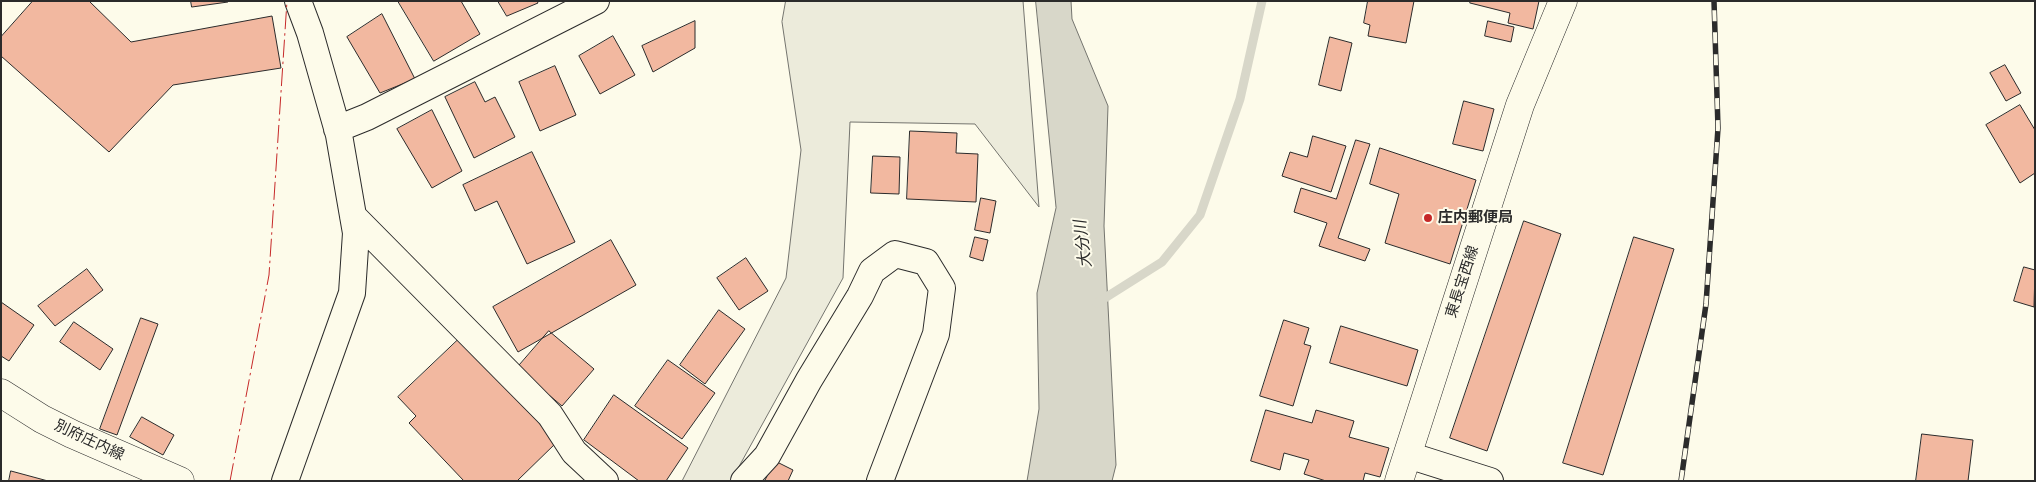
<!DOCTYPE html>
<meta charset="utf-8">
<style>
body{margin:0}
#map{position:relative;width:2036px;height:482px;overflow:hidden;background:#fdfbea;font-family:"Sofia Sans Condensed",sans-serif}
canvas{display:block}
.frame{position:absolute;inset:0;border:2px solid #2b2b2b;pointer-events:none}
</style>
<div id="map">
<canvas width="2036" height="482"></canvas>
<div class="frame"></div>
</div>
<script>
const g = document.querySelector('canvas').getContext('2d');
g.lineJoin = 'round';
function fill(path, color) { g.fillStyle = color; g.fill(path, 'evenodd'); }
function trace(path, color, width, dash) { g.strokeStyle = color; g.lineWidth = width; g.lineCap = dash ? 'butt' : 'round'; g.setLineDash(dash || []); g.stroke(path); }
function write(font, color, halo, rows, align = 'center') {
  g.font = font + ' "Sofia Sans Condensed","Noto Sans JP",sans-serif'; g.lineWidth = 4; g.setLineDash([]); g.textBaseline = 'middle'; g.strokeStyle = halo; g.fillStyle = color; for (const [text, x, y, turn = 0] of rows) {
    g.save(); g.translate(x, y); g.rotate((+turn || 0) * Math.PI / 180); g.textAlign = isNaN(turn) ? turn : align; if (halo) g.strokeText(text, 0, 0); g.fillText(text, 0, 0); g.restore();
  }
}
const green = new Path2D(`
 M 786,1 L 1023,1 L 1039,207 L 975,124 L 850,122 L 843,278 L 731,481 L 682,481 L 786,278 L 801,150 L 782,22 Z`);
fill(green, '#ecebdb');
trace(green, '#74746e', 1);
const water = new Path2D(`
 M 1036,1 L 1071,1 L 1072,19 L 1108,106 L 1104,226 L 1116,465 L 1112,481 L 1027,481 L 1039,409 L 1037,293 L 1056,208 Z`);
fill(water, '#d8d7c9');
trace(water, '#74746e', 1);
trace(new Path2D(`
 M 1097,303 L 1162,262 L 1200,215 L 1240,99 L 1262,1`), '#d8d7c9', 9);
const building = new Path2D(`
 M 33,1 L 89,1 L 131,42 L 272,16 L 281,68 L 173,85 L 109,152 L 1,56 L 1,37 Z
 M 191,1 L 228,1 L 228,2 L 192,7 Z
 M 398,1 L 461,1 L 480,34 L 434,61 Z
 M 498,1 L 537,1 L 538,3 L 507,16 Z
 M 1368,1 L 1414,1 L 1406,43 L 1368,36 L 1370,25 L 1364,23 Z
 M 1471,1 L 1539,1 L 1533,29 L 1508,23 L 1510,13 L 1470,3 Z
 M 382,14 L 415,79 L 380,93 L 347,37 Z
 M 695,21 L 695,48 L 653,72 L 642,46 Z
 M 1488,21 L 1514,27 L 1511,42 L 1485,36 Z
 M 613,36 L 635,75 L 600,94 L 579,56 Z
 M 1330,37 L 1352,43 L 1341,91 L 1319,85 Z
 M 2005,65 L 2021,93 L 2006,101 L 1990,73 Z
 M 555,66 L 576,115 L 540,131 L 519,82 Z
 M 475,82 L 485,102 L 495,97 L 515,137 L 474,158 L 445,97 Z
 M 1464,101 L 1494,109 L 1483,151 L 1453,144 Z
 M 2020,105 L 2035,130 L 2035,173 L 2020,183 L 1986,125 Z
 M 432,110 L 462,171 L 432,188 L 397,129 Z
 M 910,131 L 957,133 L 956,153 L 978,154 L 976,202 L 907,199 Z
 M 1313,136 L 1346,146 L 1331,192 L 1282,176 L 1290,152 L 1307,157 Z
 M 1356,140 L 1370,144 L 1338,238 L 1370,249 L 1365,261 L 1319,246 L 1327,223 L 1294,212 L 1301,188 L 1336,199 Z
 M 1380,148 L 1476,180 L 1450,264 L 1385,243 L 1399,194 L 1370,184 Z
 M 532,152 L 575,242 L 527,264 L 497,201 L 475,211 L 463,185 Z
 M 873,156 L 900,157 L 899,194 L 871,193 Z
 M 981,198 L 996,201 L 990,233 L 975,230 Z
 M 1524,221 L 1561,234 L 1487,451 L 1450,438 Z
 M 975,237 L 988,240 L 983,261 L 970,257 Z
 M 1634,237 L 1674,249 L 1603,475 L 1563,463 Z
 M 611,240 L 636,285 L 518,352 L 493,307 Z
 M 746,258 L 768,291 L 739,310 L 717,278 Z
 M 2024,267 L 2035,270 L 2034,307 L 2014,301 Z
 M 87,269 L 103,290 L 55,326 L 38,306 Z
 M 1,302 L 34,325 L 9,361 L 1,356 Z
 M 719,310 L 745,329 L 705,384 L 680,365 Z
 M 141,318 L 158,324 L 117,435 L 100,429 Z
 M 1284,320 L 1309,328 L 1304,344 L 1311,346 L 1293,406 L 1260,396 Z
 M 74,322 L 113,349 L 100,370 L 60,342 Z
 M 1341,326 L 1418,350 L 1407,386 L 1330,363 Z
 M 549,331 L 594,369 L 562,406 L 517,368 Z
 M 459,339 L 557,442 L 517,481 L 464,481 L 409,423 L 416,416 L 398,397 Z
 M 668,360 L 715,393 L 682,439 L 635,406 Z
 M 614,395 L 688,448 L 666,481 L 639,481 L 584,440 Z
 M 1266,410 L 1312,423 L 1316,410 L 1354,421 L 1349,437 L 1389,448 L 1380,477 L 1365,473 L 1363,481 L 1326,481 L 1304,474 L 1309,460 L 1284,453 L 1280,470 L 1251,461 Z
 M 142,417 L 174,435 L 163,455 L 130,437 Z
 M 1922,434 L 1973,440 L 1968,481 L 1916,481 Z
 M 775,461 L 793,470 L 788,481 L 765,481 Z
 M 11,471 L 48,481 L 9,481 Z`);
fill(building, '#f2b8a0');
trace(building, '#2b2b2b', 1);
const minor = new Path2D(`
 M 337,129 L 367,117 L 596,1
 M 353,216 L 550,415 L 574,452 L 605,481
 M 1408,455 L 1490,481
 M 285,481 L 352,293 L 356,233 L 339,135 L 310,33 L 298,1
 M 744,481 L 767,456 L 809,380 L 860,296 L 872,271 L 895,254 L 926,262 L 942,288 L 936,334 L 880,481`);
const secondary = new Path2D(`
 M 1399,481 L 1520,105 L 1563,1`);
const primary = new Path2D(`
 M 1,393 L 42,419 L 72,434 L 180,481`);
trace(minor, '#2b2b2b', 28);
trace(secondary, '#2b2b2b', 29);
trace(primary, '#2b2b2b', 29);
trace(minor, '#fdfbea', 26);
trace(secondary, '#fdfbea', 28);
trace(primary, '#fdfbea', 28);
const rail = new Path2D(`
 M 1681,481 L 1706,304 L 1718,128 L 1714,1`);
trace(rail, '#2b2b2b', 5.5);
trace(rail, '#fdfbea', 4, [11]);
trace(new Path2D(`
 M 230,481 L 269,275 L 287,1`), '#c62828', 1, [18, 4, 2.5, 4]);
for (const [x, y, r, color] of [
 [1428,218,5,"#c62828"]
]) { const dot = new Path2D(); dot.arc(x, y, r, 0, 2 * Math.PI); g.fillStyle = color; g.fill(dot); trace(dot, '#fdfbea', 2); }
write('bold 15px', '#2b2b2b', '#fdfbea', [
 ["庄内郵便局",1438,218]
], 'left');
write('15px', '#2b2b2b', '#fdfbea', [
 ["東長宝西線",1463,282,-72],
 ["別府庄内線",89,441,25]
]);
write('italic 16px', '#2b2b2b', '#fdfbea', [
 ["大分川",1084,244,-97]
]);
</script>
